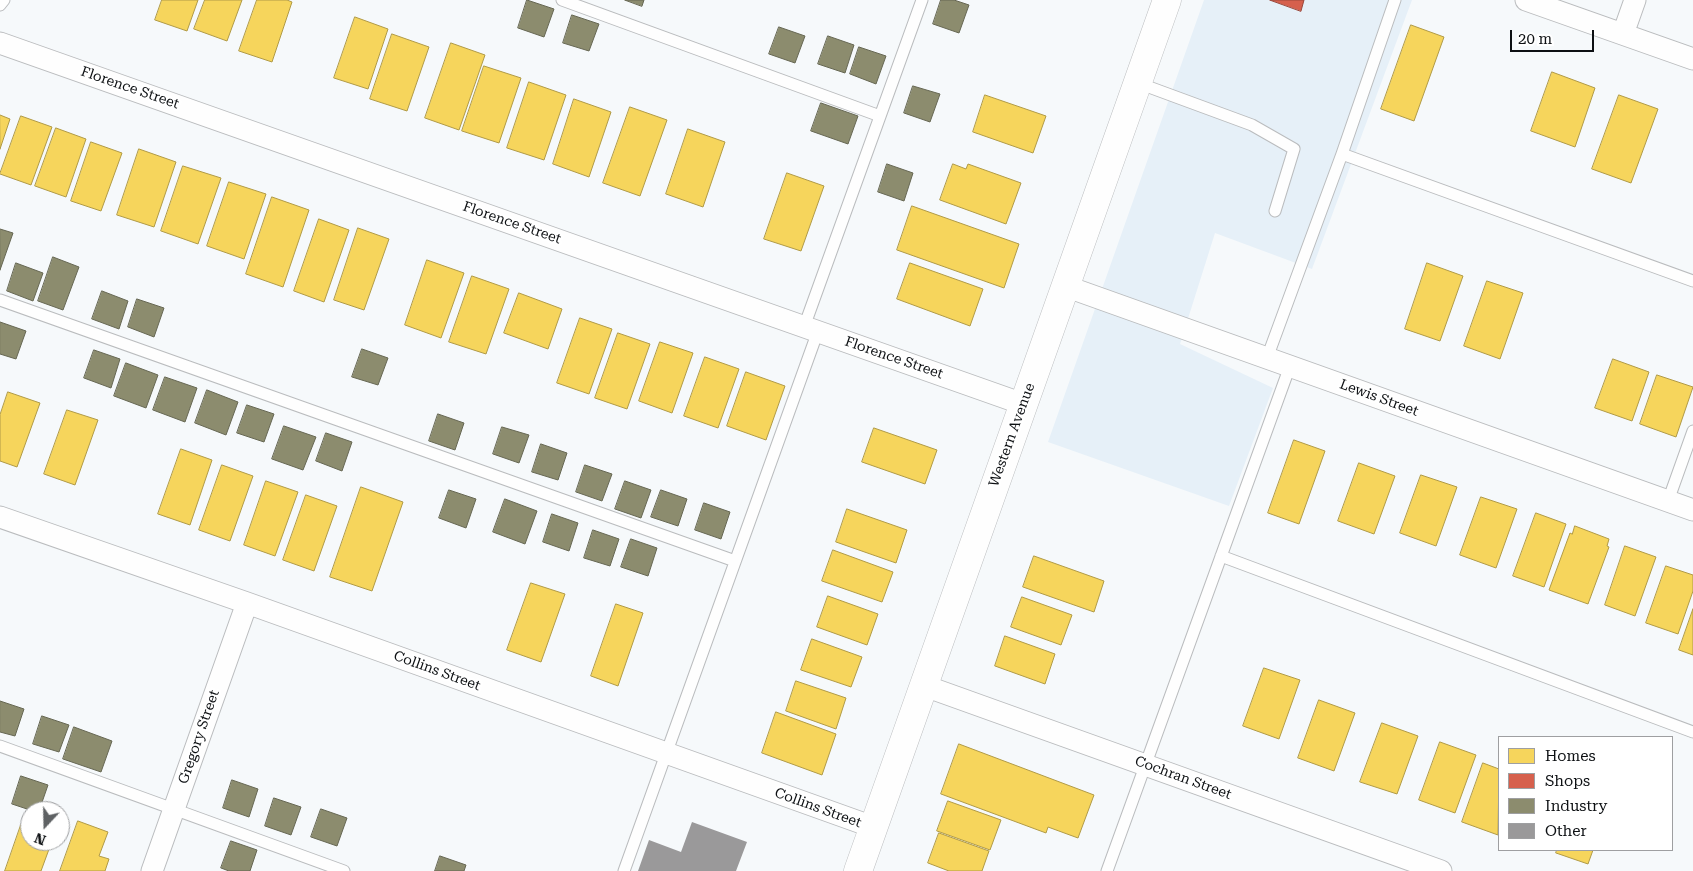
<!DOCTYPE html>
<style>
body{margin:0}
#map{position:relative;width:1693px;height:871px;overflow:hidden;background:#f6f9fb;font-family:"Roboto Serif",serif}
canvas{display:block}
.legend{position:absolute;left:1498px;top:736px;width:175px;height:115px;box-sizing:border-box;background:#fff;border:1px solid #9e9fa1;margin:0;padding:6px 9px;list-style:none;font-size:15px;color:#0d1013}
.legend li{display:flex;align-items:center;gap:10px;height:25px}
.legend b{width:25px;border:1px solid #9e9fa1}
.north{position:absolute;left:20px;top:801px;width:50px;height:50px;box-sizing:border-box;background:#fff;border:1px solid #9e9fa1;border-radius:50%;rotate:201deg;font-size:14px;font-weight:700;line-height:20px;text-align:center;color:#0d1013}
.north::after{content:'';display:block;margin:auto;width:18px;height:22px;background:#5f6264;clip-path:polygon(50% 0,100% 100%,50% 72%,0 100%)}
.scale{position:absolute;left:1510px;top:30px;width:84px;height:22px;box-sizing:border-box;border:2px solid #0d1013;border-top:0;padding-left:6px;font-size:15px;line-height:18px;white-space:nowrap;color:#0d1013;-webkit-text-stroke:4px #fff;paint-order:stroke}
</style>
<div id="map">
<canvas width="1693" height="871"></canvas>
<ul class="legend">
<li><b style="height:14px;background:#f6d55c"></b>Homes</li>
<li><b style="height:14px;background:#d6604d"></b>Shops</li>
<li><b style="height:14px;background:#8c8c6e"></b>Industry</li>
<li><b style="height:14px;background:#9a999a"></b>Other</li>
</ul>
<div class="north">N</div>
<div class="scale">20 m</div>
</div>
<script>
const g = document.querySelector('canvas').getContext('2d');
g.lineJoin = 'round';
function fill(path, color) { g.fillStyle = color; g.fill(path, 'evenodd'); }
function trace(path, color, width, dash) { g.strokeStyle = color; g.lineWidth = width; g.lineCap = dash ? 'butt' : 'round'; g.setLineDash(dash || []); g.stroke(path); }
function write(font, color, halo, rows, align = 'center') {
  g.font = font + ' "Roboto Serif",serif'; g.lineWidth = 5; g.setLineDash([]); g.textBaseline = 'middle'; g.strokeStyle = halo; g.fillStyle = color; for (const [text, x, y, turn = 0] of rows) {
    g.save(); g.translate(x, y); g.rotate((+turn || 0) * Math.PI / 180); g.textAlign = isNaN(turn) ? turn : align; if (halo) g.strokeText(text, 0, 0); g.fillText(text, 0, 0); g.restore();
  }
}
fill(new Path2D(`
 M 1204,0 L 1412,0 L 1312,269 L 1215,233 L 1180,344 L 1273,388 L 1229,506 L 1048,442 Z`), '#e6f0f8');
const homes = new Path2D(`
 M 162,0 L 198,0 L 187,31 L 155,20 Z
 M 205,0 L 242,0 L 227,41 L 194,29 Z
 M 257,0 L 287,0 L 292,2 L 272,62 L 239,51 Z
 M 355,17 L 388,29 L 368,89 L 334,78 Z
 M 1411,25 L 1444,37 L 1414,121 L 1381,109 Z
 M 392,34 L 429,47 L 407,111 L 370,99 Z
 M 451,43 L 485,55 L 459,130 L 425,118 Z
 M 484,66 L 521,78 L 499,143 L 462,131 Z
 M 1552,72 L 1595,88 L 1575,147 L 1531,131 Z
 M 529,82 L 566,95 L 544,160 L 507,148 Z
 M 985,95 L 1046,116 L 1033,153 L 973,132 Z
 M 1619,95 L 1658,109 L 1631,183 L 1592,169 Z
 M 574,99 L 611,112 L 589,177 L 553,164 Z
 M 630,107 L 667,120 L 640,196 L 603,183 Z
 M 0,115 L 10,119 L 0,149 Z
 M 21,116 L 52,127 L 31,185 L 0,174 Z
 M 56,128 L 86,139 L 66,197 L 35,186 Z
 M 688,129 L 725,142 L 703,207 L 666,194 Z
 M 91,142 L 122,153 L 101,211 L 71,201 Z
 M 139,149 L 176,162 L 154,227 L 117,215 Z
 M 953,164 L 966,169 L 968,164 L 1021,183 L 1006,224 L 940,200 Z
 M 183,166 L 221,178 L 198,244 L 161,231 Z
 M 787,173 L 824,186 L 801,251 L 764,239 Z
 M 229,182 L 266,194 L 244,259 L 207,246 Z
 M 272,197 L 309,210 L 283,287 L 246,274 Z
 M 912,206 L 1019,244 L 1004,288 L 897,250 Z
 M 319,219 L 349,230 L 324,302 L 294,291 Z
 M 358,228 L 389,239 L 364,310 L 334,300 Z
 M 427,260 L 464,273 L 441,338 L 405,325 Z
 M 910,263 L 983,289 L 970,326 L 897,299 Z
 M 1427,263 L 1463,276 L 1440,341 L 1405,329 Z
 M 472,276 L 509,289 L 486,354 L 449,342 Z
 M 1487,281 L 1523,293 L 1500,359 L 1464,346 Z
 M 519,293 L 562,309 L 548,349 L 504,333 Z
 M 580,318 L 612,329 L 589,394 L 557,383 Z
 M 618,333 L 650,344 L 627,409 L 595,398 Z
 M 660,342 L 693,353 L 672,413 L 639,401 Z
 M 705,357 L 739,369 L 718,428 L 684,416 Z
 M 1613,359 L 1649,372 L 1632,421 L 1595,408 Z
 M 746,372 L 785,386 L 766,440 L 727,426 Z
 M 1657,375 L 1693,387 L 1676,437 L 1640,424 Z
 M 8,392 L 40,403 L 17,467 L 0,461 L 0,415 Z
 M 67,410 L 98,420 L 75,485 L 44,474 Z
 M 874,428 L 937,450 L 925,484 L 862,462 Z
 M 1294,440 L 1325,451 L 1299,524 L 1268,513 Z
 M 181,449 L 212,460 L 190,525 L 158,514 Z
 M 1359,463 L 1395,476 L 1374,534 L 1338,521 Z
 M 222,465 L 253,476 L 230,541 L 199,530 Z
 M 1421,475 L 1457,487 L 1436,546 L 1400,533 Z
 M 266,481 L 298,492 L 275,556 L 244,545 Z
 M 361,487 L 403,502 L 372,591 L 330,577 Z
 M 306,495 L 337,506 L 314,571 L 283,560 Z
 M 1481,497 L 1517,509 L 1496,568 L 1460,555 Z
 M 847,509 L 907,530 L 896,563 L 836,542 Z
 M 1536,513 L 1566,524 L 1544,587 L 1513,576 Z
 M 1575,526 L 1609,539 L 1607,546 L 1609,547 L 1588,604 L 1549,590 L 1570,533 L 1572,534 Z
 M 1625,546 L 1656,557 L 1635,616 L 1605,605 Z
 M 833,550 L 893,572 L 882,602 L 822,581 Z
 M 1034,556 L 1104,581 L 1094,612 L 1023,587 Z
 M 1666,566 L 1693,575 L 1693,591 L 1678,634 L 1646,623 Z
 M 531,583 L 565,594 L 541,662 L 507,650 Z
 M 828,596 L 878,614 L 867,645 L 817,627 Z
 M 1022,597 L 1072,615 L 1061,645 L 1011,627 Z
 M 616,604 L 643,613 L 618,686 L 591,676 Z
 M 1693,609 L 1693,655 L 1679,650 Z
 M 1005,636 L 1055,654 L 1045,684 L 995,666 Z
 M 812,639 L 862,657 L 851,687 L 801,670 Z
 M 1264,668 L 1300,680 L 1279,739 L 1243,726 Z
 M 796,681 L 846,698 L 836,729 L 786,711 Z
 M 1319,700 L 1355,713 L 1334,771 L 1298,758 Z
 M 776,712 L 836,734 L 822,775 L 762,753 Z
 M 1382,723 L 1418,736 L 1397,794 L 1360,782 Z
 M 1440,742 L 1476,755 L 1455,813 L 1419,800 Z
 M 959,744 L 1094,795 L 1078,838 L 1048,827 L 1046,833 L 941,794 Z
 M 1483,763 L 1499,769 L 1498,835 L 1462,822 Z
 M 948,801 L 1001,820 L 990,850 L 937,831 Z
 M 78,821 L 108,832 L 99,856 L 109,859 L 105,871 L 60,871 Z
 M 21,825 L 30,828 L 30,841 L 52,841 L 41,871 L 5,871 Z
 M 939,833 L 989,851 L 982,871 L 949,871 L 928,863 Z
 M 1557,850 L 1593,850 L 1588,864 L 1556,853 Z`);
fill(homes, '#f6d55c');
trace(homes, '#b09a46', 1);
const shops = new Path2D(`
 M 1270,0 L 1304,0 L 1301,11 Z`);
fill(shops, '#d6604d');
trace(shops, '#9a483c', 1);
const industry = new Path2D(`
 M 527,0 L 554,9 L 544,37 L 518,28 Z
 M 625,0 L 644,0 L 642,6 Z
 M 941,0 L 954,0 L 969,5 L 959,33 L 933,24 Z
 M 572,15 L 599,24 L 589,51 L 563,43 Z
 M 779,27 L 805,36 L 795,63 L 769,54 Z
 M 828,36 L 854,45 L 845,73 L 818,64 Z
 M 859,47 L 886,56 L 876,84 L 850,74 Z
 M 913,86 L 940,94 L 930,122 L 904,113 Z
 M 821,103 L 858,116 L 848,144 L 811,131 Z
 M 887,164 L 913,173 L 904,201 L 878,192 Z
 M 0,229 L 13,233 L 0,270 Z
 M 53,257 L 79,267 L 63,310 L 38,301 Z
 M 16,263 L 43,273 L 33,301 L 7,291 Z
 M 102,291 L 128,301 L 119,329 L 92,319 Z
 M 137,299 L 164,308 L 154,337 L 128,327 Z
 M 0,322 L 26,331 L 16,359 L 0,354 Z
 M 362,349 L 388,358 L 378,385 L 352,377 Z
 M 94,350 L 120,359 L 111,388 L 84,378 Z
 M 126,363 L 158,375 L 146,408 L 114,396 Z
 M 165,377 L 197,388 L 185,422 L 153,410 Z
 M 207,390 L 238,402 L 226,435 L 195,423 Z
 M 247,405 L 274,414 L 264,442 L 237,433 Z
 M 438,414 L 464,423 L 455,450 L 429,441 Z
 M 284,426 L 316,437 L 303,470 L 272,459 Z
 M 502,427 L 529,435 L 519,463 L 493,454 Z
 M 326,433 L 352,442 L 342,471 L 316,461 Z
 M 541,444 L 567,453 L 558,480 L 532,472 Z
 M 585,465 L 612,474 L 602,501 L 576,492 Z
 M 625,481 L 651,490 L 641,518 L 615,509 Z
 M 449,490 L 476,499 L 466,528 L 439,518 Z
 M 661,490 L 687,499 L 678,526 L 651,517 Z
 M 505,499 L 537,511 L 525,544 L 493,532 Z
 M 704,503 L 730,512 L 721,539 L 695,530 Z
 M 552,514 L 578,523 L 569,551 L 543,542 Z
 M 593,530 L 619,539 L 610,566 L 584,558 Z
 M 631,539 L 657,548 L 648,576 L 621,567 Z
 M 0,701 L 24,709 L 15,736 L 0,732 Z
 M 42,716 L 69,725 L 59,752 L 33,744 Z
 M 74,727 L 112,741 L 101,772 L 63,759 Z
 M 21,776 L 48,785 L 39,811 L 33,811 L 12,804 Z
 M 232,780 L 258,789 L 249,817 L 223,808 Z
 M 274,798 L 301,807 L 291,835 L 265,826 Z
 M 321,809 L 347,818 L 337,846 L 311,837 Z
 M 231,841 L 257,850 L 250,871 L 229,871 L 221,868 Z
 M 440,856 L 466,865 L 464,871 L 435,871 Z`);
fill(industry, '#8c8c6e');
trace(industry, '#666753', 1);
fill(new Path2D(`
 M 692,822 L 747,842 L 736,871 L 638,871 L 649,840 L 681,852 Z`), '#9a999a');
const lane = new Path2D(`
 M 562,0 L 880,116
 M 0,5 L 4,0
 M 1138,83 L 1252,125 L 1294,149 L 1275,211
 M 1342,154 L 1693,281
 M 0,300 L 735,561
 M 804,327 L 922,0
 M 1267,358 L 1342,154 L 1395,0
 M 1668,501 L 1693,431
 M 1221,556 L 1693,732
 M 0,746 L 344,871
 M 624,871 L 818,331
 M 1107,871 L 1290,366`);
const street = new Path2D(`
 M 1526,0 L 1693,59
 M 1623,34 L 1635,0
 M 0,43 L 1023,404
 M 1065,286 L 1693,510
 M 0,517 L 247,603 L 873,827
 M 925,686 L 1441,871
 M 152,871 L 247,603`);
const secondary = new Path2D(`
 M 858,871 L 1167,0`);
trace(lane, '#babcbe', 13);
trace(street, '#babcbe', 23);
trace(secondary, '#babcbe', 29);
trace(lane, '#fefefe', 11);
trace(street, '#fefefe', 21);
trace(secondary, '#fefefe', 28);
write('14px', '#0d1013', '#fff', [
 ["Florence Street",130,88,19],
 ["Florence Street",512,223,19],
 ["Florence Street",894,358,19],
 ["Lewis Street",1379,398,20],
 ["Western Avenue",1012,435,-70],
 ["Collins Street",437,671,20],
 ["Gregory Street",199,737,-71],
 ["Cochran Street",1183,778,20],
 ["Collins Street",818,808,20]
]);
</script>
